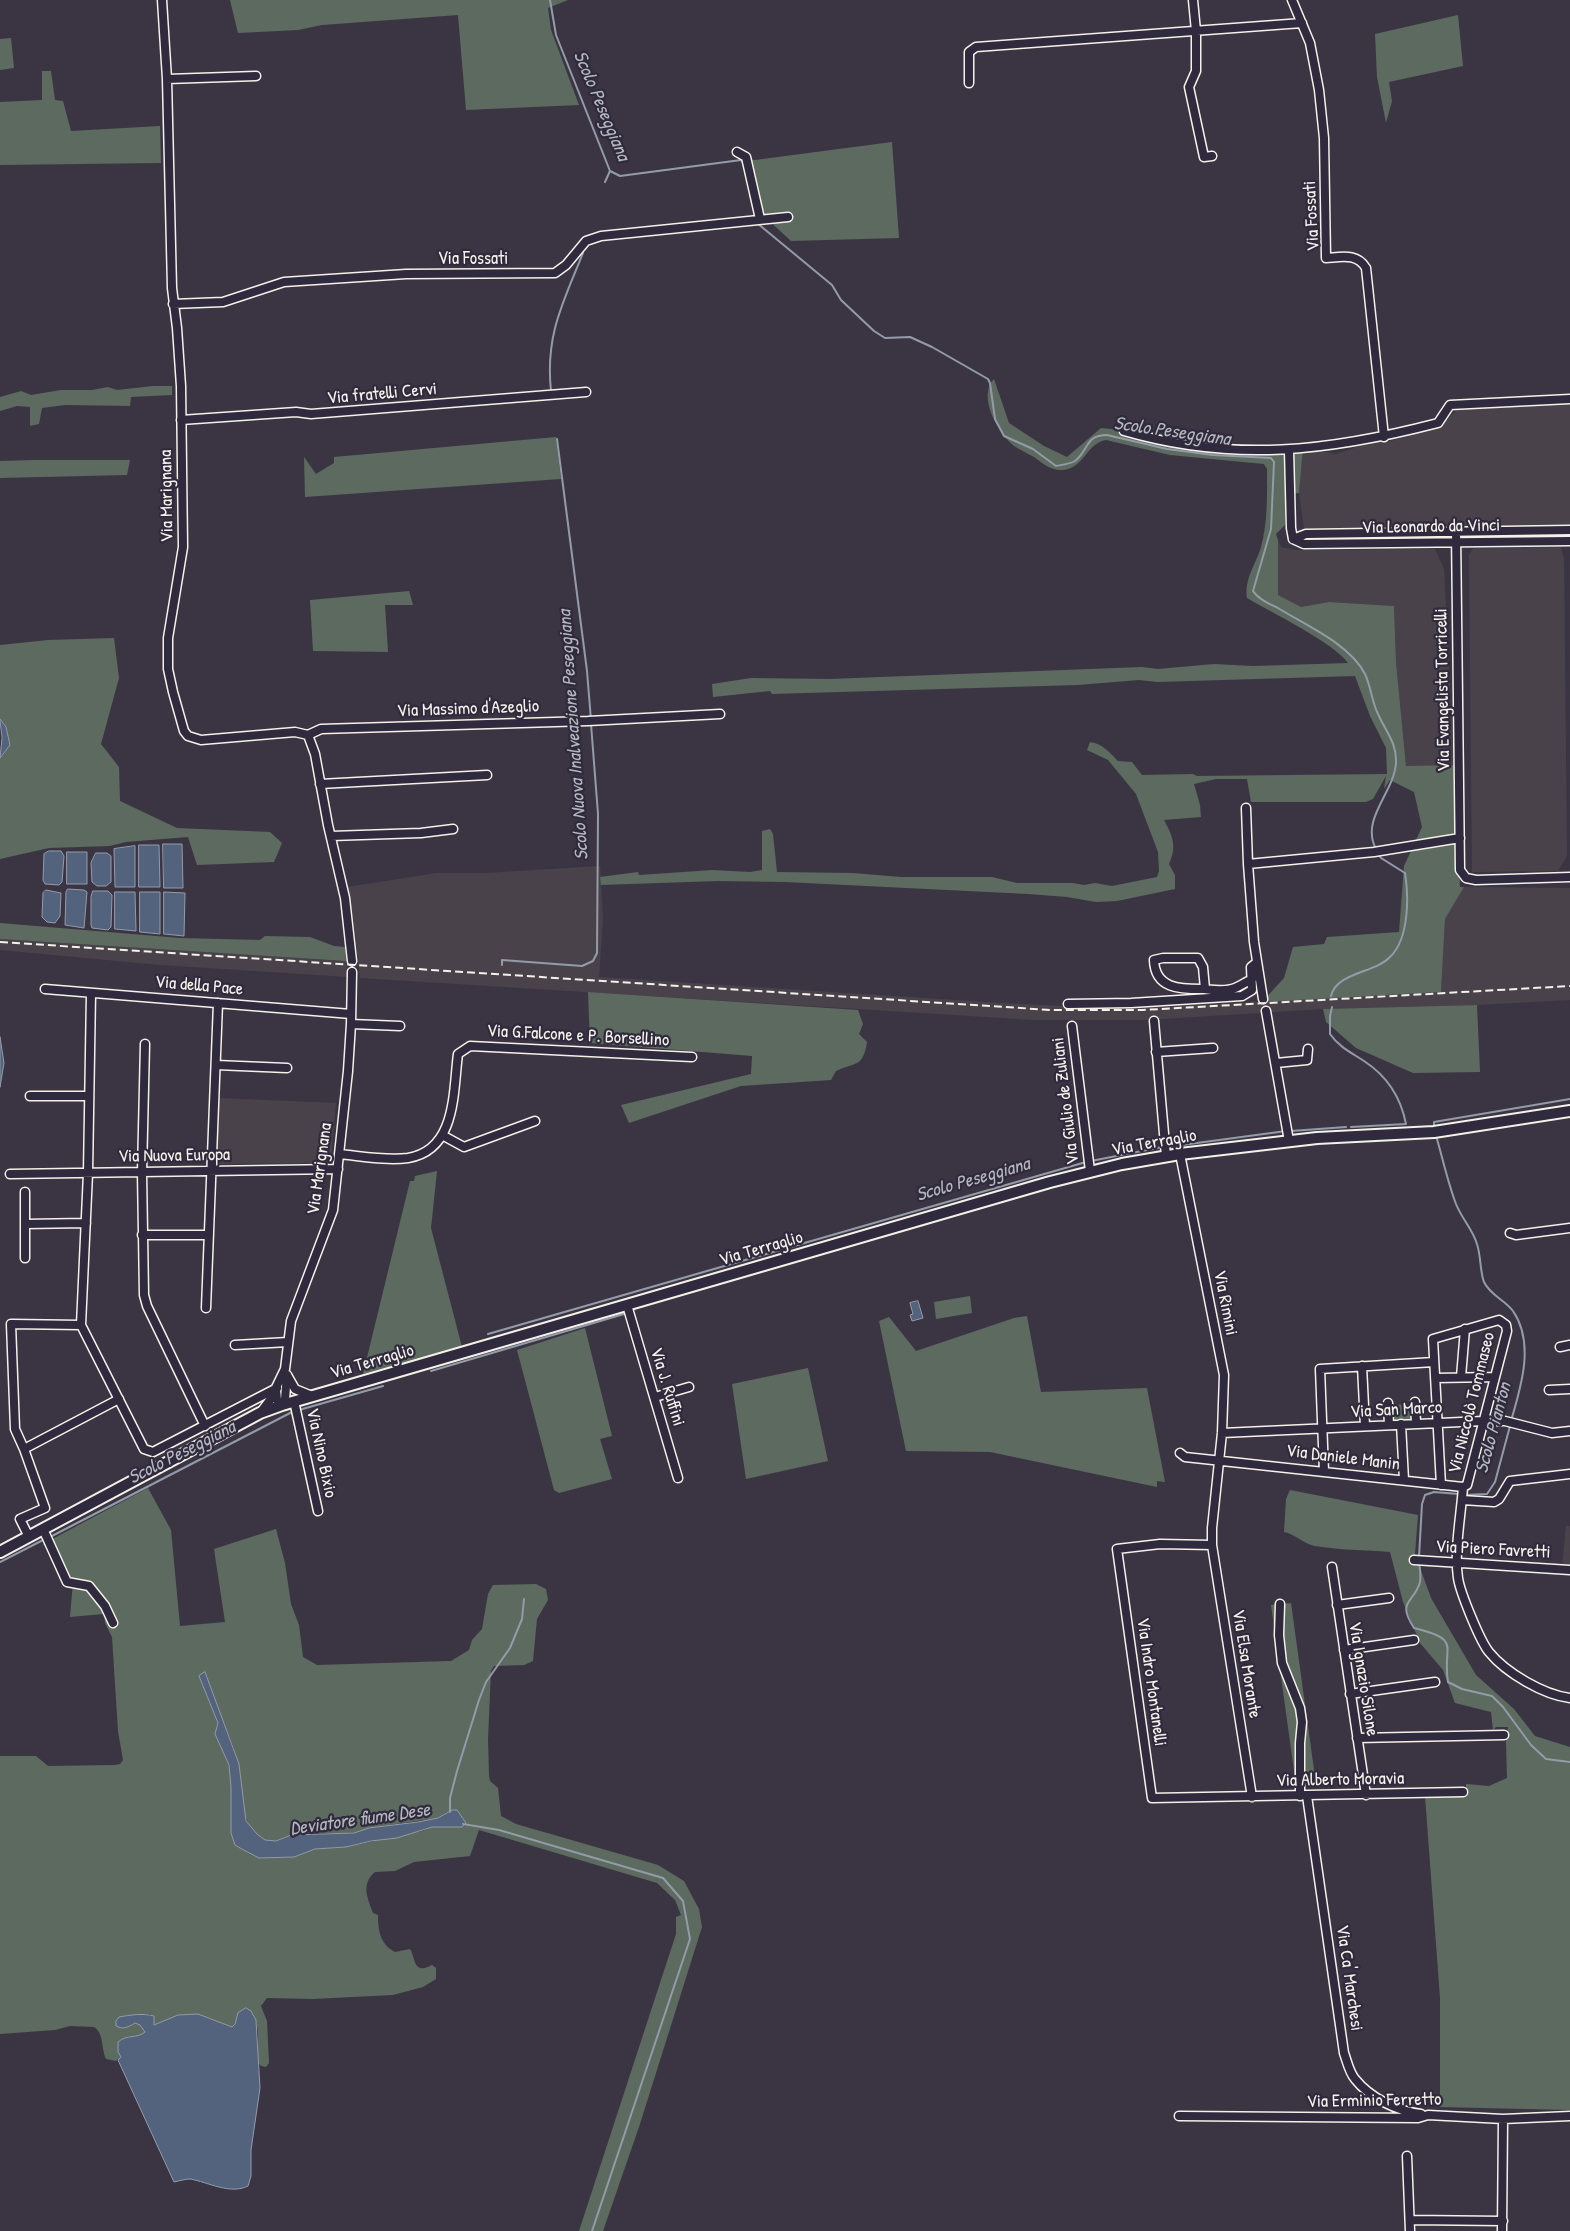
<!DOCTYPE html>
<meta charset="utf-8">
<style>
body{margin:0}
canvas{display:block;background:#3b3543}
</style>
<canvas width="1570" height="2231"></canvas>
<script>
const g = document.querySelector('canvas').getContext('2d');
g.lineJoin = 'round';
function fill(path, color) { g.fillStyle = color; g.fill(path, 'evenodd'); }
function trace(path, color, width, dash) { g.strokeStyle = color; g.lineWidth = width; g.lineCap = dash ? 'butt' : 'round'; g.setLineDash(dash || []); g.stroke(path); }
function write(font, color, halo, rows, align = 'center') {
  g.font = font + ' "Patrick Hand",sans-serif'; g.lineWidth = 4.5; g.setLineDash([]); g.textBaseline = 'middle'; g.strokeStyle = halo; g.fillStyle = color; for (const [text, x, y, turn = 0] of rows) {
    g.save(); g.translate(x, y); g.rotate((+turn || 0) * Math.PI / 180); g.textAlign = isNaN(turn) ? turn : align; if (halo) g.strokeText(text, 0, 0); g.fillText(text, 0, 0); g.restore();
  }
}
fill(new Path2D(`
 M 1570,404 L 1570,526 L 1304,529 L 1299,493 L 1303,448 L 1336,454 L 1381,439 L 1387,442 L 1439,427 L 1457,410 L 1462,409 Z
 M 1278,540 L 1281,547 L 1294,550 L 1435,549 L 1444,569 L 1454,765 L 1406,766 L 1396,662 L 1394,606 L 1329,602 L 1301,607 L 1278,595 Z
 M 1561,547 L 1564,559 L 1567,856 L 1558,871 L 1472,872 L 1469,555 L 1473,548 Z
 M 600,866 L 603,919 L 599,977 L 1002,1003 L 1123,1009 L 1441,992 L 1445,919 L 1464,887 L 1570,888 L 1570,1000 L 1477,1005 L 1323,1009 L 1145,1020 L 1034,1020 L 360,978 L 353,916 L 347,887 L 437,873 L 486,873 Z
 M 0,939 L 346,961 L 348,977 L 161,965 L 0,950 Z
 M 217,1098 L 336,1103 L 331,1161 L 329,1163 L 218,1164 L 215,1160 Z
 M 1566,1526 L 1570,1526 L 1570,1568 L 1562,1567 Z`), '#4a424a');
fill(new Path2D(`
 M 230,0 L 568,0 L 548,8 L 551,30 L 579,105 L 466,110 L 458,15 L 322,25 L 298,30 L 238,33 Z
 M 1458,15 L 1463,66 L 1389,82 L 1392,101 L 1386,123 L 1377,77 L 1375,34 Z
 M 11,38 L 14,68 L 0,70 L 0,39 Z
 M 42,71 L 51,71 L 55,100 L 63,101 L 71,131 L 160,126 L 161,163 L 0,165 L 0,102 L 42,100 Z
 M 892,142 L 899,238 L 791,241 L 766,218 L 760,219 L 748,159 L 755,160 Z
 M 994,379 L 1009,423 L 1044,446 L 1067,457 L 1101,428 L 1132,431 L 1174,444 L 1303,448 L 1299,493 L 1285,494 L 1285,525 L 1276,534 L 1278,540 L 1278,595 L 1301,607 L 1329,602 L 1394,606 L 1396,662 L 1406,766 L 1454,765 L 1460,887 L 1464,887 L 1445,919 L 1441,992 L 1262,1002 L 1284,978 L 1293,947 L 1324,944 L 1327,937 L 1399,932 L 1404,866 L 1422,827 L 1414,792 L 1390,780 L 1384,789 L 1386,776 L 1373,799 L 1366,802 L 1251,802 L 1247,779 L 1216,779 L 1194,784 L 1200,805 L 1201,817 L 1164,820 C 1173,837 1177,846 1169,864 L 1175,875 L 1175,889 L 1117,901 L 1096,902 L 1067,897 L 1028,894 L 785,882 L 718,881 L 601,885 L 600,877 L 638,872 L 639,875 L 713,870 L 750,872 L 762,870 L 762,831 L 770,829 L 773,834 L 777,872 L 853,873 L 901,877 L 992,877 L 1017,883 L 1073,883 L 1084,885 L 1095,883 L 1112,886 L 1157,877 L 1159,871 L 1158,852 L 1136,794 L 1108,760 L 1087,750 L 1090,742 C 1103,744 1109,752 1118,761 L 1132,762 L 1142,775 L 1193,774 L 1197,776 L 1387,774 L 1386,748 L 1370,716 L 1355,676 L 1157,682 L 1139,680 L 1078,685 L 772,694 L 770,691 L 713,697 L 712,684 L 751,678 L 829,679 L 1142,667 L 1158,669 L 1214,664 L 1253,666 L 1348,663 C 1333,642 1272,613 1247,598 C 1244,579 1256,564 1261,547 C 1268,522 1267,494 1267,469 L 1264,464 L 1170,455 L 1106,440 C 1086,443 1084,470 1061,470 C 1050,470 1042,463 1034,457 C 1027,453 1020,450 1014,446 C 998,433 977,396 994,379 Z
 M 153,386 L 172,386 L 172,395 L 131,397 L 130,406 L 65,405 L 42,408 L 39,424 L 30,426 L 30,407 L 17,406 L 0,411 L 0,397 L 21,391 L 31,395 L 61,390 L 92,390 L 108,387 L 117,390 Z
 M 556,437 L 561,479 L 305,497 L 304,457 L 316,474 L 334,463 L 334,457 Z
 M 34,460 L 130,460 L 127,475 L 0,478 L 0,461 Z
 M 409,591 L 413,605 L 385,605 L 388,652 L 313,651 L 310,600 Z
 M 114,638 L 119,678 L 101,744 L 119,767 L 120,801 L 177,828 L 270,832 L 282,843 L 274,862 L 197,865 L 188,837 L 126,842 L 110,846 L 49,848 L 0,859 L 0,758 L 10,745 L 6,727 L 0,719 L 0,645 L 48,640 Z
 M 0,923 L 180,938 L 260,940 L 265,936 L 310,937 L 334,946 L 345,947 L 346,961 L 0,939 Z
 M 588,992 L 858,1010 L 863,1024 L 859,1034 L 867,1042 C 863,1068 855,1062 836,1071 L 831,1080 L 741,1086 L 629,1123 L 621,1105 L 751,1074 L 752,1056 L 590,1043 Z
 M 1477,1005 L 1480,1072 L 1413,1073 L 1356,1048 L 1326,1022 L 1323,1009 Z
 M 437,1171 L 431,1228 L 462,1347 L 363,1374 L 410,1181 L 414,1181 L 415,1176 Z
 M 970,1296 L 972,1313 L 936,1319 L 934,1302 Z
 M 1027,1316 L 1041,1392 L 1147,1388 L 1165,1482 L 1157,1481 L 1157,1487 L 990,1452 L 906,1451 L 879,1321 L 889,1317 L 916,1351 L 1014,1318 Z
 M 585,1328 L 612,1436 L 600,1439 L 612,1479 L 559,1493 L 554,1490 L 517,1350 Z
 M 808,1368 L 828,1461 L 746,1479 L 732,1384 Z
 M 1413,1404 L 1414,1421 L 1391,1422 L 1390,1405 Z
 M 148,1488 L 171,1530 L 180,1626 L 225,1622 L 214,1549 L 276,1529 L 285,1563 L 291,1604 L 299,1625 L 303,1657 L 317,1665 L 451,1661 L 469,1650 L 472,1640 L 482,1629 L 488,1594 L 493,1585 L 536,1584 L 546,1589 L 548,1600 L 537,1619 L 533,1661 L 524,1665 L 494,1666 L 491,1671 L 488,1739 L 489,1776 L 490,1781 L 498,1788 L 501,1816 L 516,1824 L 658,1865 L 684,1881 L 699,1909 L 702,1927 L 639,2127 L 603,2231 L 579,2231 L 676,1934 L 676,1917 L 681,1915 L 675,1900 L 657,1883 L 479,1830 L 470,1856 L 414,1862 L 395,1871 L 375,1872 C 361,1884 367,1897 373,1913 L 378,1915 C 378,1930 380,1944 395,1952 L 410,1949 C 416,1959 413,1975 432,1965 L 436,1968 L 436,1979 L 423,1987 L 393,1995 L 313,1999 L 267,1998 L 261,2006 L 267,2021 L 269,2063 L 266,2067 L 261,2066 L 258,2062 C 257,2045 263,2018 246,2008 L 232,2027 L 198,2014 L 178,2015 L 154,2026 L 154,2016 L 149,2014 L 119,2017 L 140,2025 L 146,2033 C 137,2038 127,2034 118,2042 L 121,2057 L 116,2061 L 106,2059 C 101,2048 104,2033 94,2027 L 70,2026 L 55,2030 L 0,2034 L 0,1756 L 36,1756 L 48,1766 L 115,1765 L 120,1764 L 123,1760 L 118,1731 L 112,1637 L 105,1623 L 104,1614 L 70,1617 L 73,1582 L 43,1544 ZM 199,1676 C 213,1705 233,1736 239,1767 C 245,1792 237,1826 264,1840 C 274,1844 281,1838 290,1835 C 312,1830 337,1835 359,1832 L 369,1828 L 438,1818 L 447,1812 L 457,1811 L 463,1818 L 462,1827 L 432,1827 L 422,1831 L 346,1847 L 315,1849 L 294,1857 L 259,1858 L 240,1848 L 235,1845 L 231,1833 L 231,1787 L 229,1765 L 215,1734 L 218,1723 Z
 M 1290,1490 L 1418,1515 L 1415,1554 L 1431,1598 L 1476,1675 L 1514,1709 L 1535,1736 L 1570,1747 L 1570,2110 L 1440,2107 L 1440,1998 L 1425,1796 L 1466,1795 L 1466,1784 L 1489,1786 L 1507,1778 L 1506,1742 L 1508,1727 L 1496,1727 L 1493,1730 L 1491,1712 L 1455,1703 L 1443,1670 L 1420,1643 L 1403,1602 L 1390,1552 C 1365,1550 1339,1550 1315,1546 C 1304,1544 1295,1534 1284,1532 L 1286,1499 Z
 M 1291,1603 L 1316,1784 L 1296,1785 L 1271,1605 Z`), '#5c6a5f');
const water = new Path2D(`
 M 0,719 L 6,727 L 10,745 L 0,758 L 2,738 Z
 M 163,844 L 182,844 L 183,888 L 164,888 Z
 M 139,845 L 159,845 L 160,887 L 139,887 Z
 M 135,846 L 135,887 L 115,887 L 114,849 Z
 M 49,851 L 61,851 L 64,856 L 62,882 L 59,885 L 45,884 L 43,880 L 44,854 Z
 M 67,852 L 87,852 L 87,884 L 67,884 Z
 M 96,853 L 107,853 L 111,856 L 111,882 L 106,886 L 97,886 L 92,882 L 91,863 Z
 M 68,889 L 84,890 L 87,892 L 84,928 L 65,925 L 66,892 Z
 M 46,890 L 61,893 L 60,916 L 55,923 L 47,922 L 42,917 L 43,893 Z
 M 93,891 L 108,891 L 112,895 L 111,927 L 108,930 L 92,928 L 91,925 L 91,897 Z
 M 115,892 L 135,892 L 136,931 L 115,929 Z
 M 140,892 L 160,892 L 160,934 L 140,932 Z
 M 164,892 L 185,893 L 184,936 L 164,934 Z
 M 0,1037 L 4,1063 L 0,1087 Z
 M 918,1301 L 923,1318 L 912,1321 L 910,1315 L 913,1314 L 910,1303 Z
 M 205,1672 L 239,1764 L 246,1821 L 257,1834 L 265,1840 L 276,1841 L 291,1835 L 354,1833 L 369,1828 L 418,1822 L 438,1818 L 452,1810 L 457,1810 L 466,1823 L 462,1827 L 432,1827 L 397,1838 L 371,1841 L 346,1847 L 315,1849 L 294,1857 L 259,1858 L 240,1848 L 235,1845 L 231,1833 L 231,1787 L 229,1765 L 215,1734 L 218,1723 L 199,1676 Z
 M 246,2008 L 251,2011 L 256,2020 L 260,2088 L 251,2150 L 251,2176 L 248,2186 C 230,2195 208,2182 190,2179 C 185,2179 179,2181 174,2182 L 118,2060 L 121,2057 L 118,2052 L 118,2042 C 127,2034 137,2039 145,2032 L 140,2025 L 135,2023 C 128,2027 124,2030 116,2026 L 116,2021 L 119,2017 C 130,2015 143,2013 154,2016 L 154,2025 L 178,2015 L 198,2014 L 232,2027 L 235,2024 L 238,2013 Z`);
fill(water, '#53627d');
trace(water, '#939ba8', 1);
trace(new Path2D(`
 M 550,0 L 556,35 L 610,171 L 620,176 L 741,160 L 745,165
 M 605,182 L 610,171
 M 750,194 L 756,219
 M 757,223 L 832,285 L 841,300 L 874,331 L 885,338 L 910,337 L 932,347 L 988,379 L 990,383 L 995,419 L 1004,436 L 1033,449 L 1056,466 C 1061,465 1070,464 1075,461 C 1089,450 1085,435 1107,435 L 1167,449 L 1213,455 L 1271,458 L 1274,462 L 1271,529 L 1253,591 C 1258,599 1269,604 1278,608 C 1305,625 1350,644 1365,674 C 1371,687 1372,702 1378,714 C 1386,732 1397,743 1396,763 C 1394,793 1360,819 1376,849
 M 551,391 C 545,335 563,303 583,253
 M 557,439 L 587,671 L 591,720
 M 502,965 L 502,960 L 582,966 L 593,961 L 597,953 L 598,814 L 591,724
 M 1331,996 C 1337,972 1375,973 1390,957 C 1409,939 1409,897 1405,873 L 1381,858 L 1378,854
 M 1332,1007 L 1330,1016 L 1330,1034 C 1339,1047 1352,1053 1364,1061 C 1387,1076 1401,1098 1406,1124 L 1351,1127
 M 1434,1126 L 1434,1122 L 1570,1099
 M 1291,1131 L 1346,1127
 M 1437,1139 C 1443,1160 1448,1183 1456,1204 C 1462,1219 1473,1230 1477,1244 C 1481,1256 1480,1272 1484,1282 C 1490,1295 1505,1300 1513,1311 C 1535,1343 1521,1387 1511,1421
 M 1167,1147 L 1286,1131
 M 1091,1161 L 1162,1147
 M 488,1334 L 1086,1162
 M 431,1371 L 624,1314
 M 299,1410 L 383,1386
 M 1464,1495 L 1487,1494 L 1495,1482 L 1510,1426
 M 50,1537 L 294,1411
 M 1419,1557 L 1422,1504 L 1425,1495 L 1434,1492 L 1459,1494
 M 0,1562 L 45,1539
 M 1419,1562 C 1420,1568 1421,1576 1420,1582 C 1414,1604 1396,1600 1414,1628 C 1463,1640 1442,1645 1448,1682 L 1462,1689 L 1492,1696 L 1503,1707 L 1531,1745 L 1546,1759 L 1570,1762
 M 450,1812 L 450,1798 L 457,1771 L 479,1700 L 486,1682 L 510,1648 L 522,1619 L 524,1599
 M 463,1824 L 499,1830 L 663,1878 L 683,1901 L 690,1939 L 592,2231`), '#939ba8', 2);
const minor = new Path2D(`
 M 162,0 L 167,79 L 172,288 L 177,328 L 181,386 L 183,547 L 168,638 L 168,669 L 173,692 L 184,731 L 188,736 L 201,740 L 295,732 L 308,735 L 315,754 L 328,825 L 345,898 L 352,961
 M 1193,0 L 1196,31 L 1196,71 L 1189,87 L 1204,157 L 1212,156
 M 1292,0 L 1310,43 L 1319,90 L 1324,138 L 1326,258 C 1342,257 1357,253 1366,268 L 1384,437
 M 167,79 L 256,76
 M 969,83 L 969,52 L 976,47 L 1302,23
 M 737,152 L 746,157 L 760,219
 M 173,304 L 223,302 L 284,282 L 406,274 L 555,273 L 566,265 L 586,241 L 601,236 L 788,217
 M 181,420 L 296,412 L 311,414 L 586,392
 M 1124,431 C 1234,463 1330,451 1438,423 L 1450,405 L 1570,399
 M 1289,450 L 1291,528 L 1293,539
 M 1456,531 L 1460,870 L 1466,878 L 1476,880 L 1570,877
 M 1293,539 L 1306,534 L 1570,530
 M 1293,539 L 1304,544 L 1570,541
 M 308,735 L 321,729 L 588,721 L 720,714
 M 320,784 L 487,775
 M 1246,808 L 1248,864
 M 331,836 L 421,833 L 453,829
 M 45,989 L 351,1014
 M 1205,989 L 1203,967 L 1198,958 L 1163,958 L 1154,960 C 1155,990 1182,989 1204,989 C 1214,990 1225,992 1235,988 C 1240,986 1246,982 1252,979
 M 91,993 L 88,1173 L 81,1325 L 144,1449 L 153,1452 L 277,1388
 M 1263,999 L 1254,942 L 1248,864 L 1374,852 L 1460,838
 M 1068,1004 L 1131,1003 L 1242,996 L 1252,990 L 1251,967 L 1256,963
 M 1266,1011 L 1289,1141
 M 1154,1021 L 1166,1156
 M 351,1024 L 400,1026
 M 1072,1026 L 1090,1171
 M 145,1044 L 142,1172 L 144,1295 L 147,1306 L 205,1426
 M 1156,1052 L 1213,1048
 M 1276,1063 L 1307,1060 L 1308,1049
 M 216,1065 L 287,1068
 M 30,1096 L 89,1096
 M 442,1135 L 464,1147 L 535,1121
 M 339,1154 C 361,1156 386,1161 408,1158 C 457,1150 453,1091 458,1054 L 470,1046 L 692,1057
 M 1180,1154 L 1224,1375 L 1222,1433 L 1212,1528 L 1212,1545 L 1252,1797
 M 10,1174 L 338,1169
 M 25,1192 L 25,1258
 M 25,1224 L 86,1223
 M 1510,1233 L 1516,1235 L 1570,1228
 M 142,1235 L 209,1235
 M 627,1305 L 678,1478
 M 206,1308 L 218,1003
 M 235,1345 L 288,1342
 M 1560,1347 L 1570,1345
 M 1362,1366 L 1365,1426
 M 287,1375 L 295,1389 L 312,1396
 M 1461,1377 L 1465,1329
 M 1435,1378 L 1494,1377
 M 276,1390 L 277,1400 L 282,1405 L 285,1399 L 287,1375
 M 1549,1390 L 1570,1389
 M 655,1397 L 689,1387
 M 294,1401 L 318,1511
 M 1415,1402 L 1416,1423
 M 1388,1403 L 1389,1425
 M 261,1412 L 270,1400 L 285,1369 L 291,1321 L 333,1210 L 348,1071 L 351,1024 L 352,972
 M 1401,1424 L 1404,1480
 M 1222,1433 L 1483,1421 L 1505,1421 L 1552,1433 L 1570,1431
 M 24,1449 L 119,1399
 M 1180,1453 L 1185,1457 L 1463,1487
 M 1324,1471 L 1320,1369 L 1434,1362
 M 1441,1485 L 1433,1339 L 1499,1320 L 1506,1325 L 1507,1331 L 1467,1485 L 1463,1487 C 1461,1515 1454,1551 1458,1578 C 1460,1592 1480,1641 1489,1652 C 1506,1673 1544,1695 1570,1698
 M 1462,1500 L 1494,1502 L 1499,1499 L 1510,1481 L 1570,1474
 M 43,1529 L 67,1582 L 89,1586 L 105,1606 L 113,1623
 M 29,1537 L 20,1519 L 45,1508 L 24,1449 L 15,1429 L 11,1324 L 81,1325
 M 1212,1545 L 1160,1544 L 1117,1549 L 1152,1798 L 1463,1792
 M 1414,1560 L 1570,1570
 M 1332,1567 L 1366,1795
 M 1280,1604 L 1279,1635 L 1282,1663 L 1300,1708 L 1302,1722 L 1300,1743 L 1300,1796
 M 1337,1605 L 1389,1598
 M 1344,1650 L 1414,1640
 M 1350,1694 L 1435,1682
 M 1357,1738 L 1504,1735
 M 1307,1796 L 1344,2053 C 1347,2061 1349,2072 1355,2079 C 1370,2098 1397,2111 1421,2114
 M 1179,2116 L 1418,2118 L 1428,2115 L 1503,2119 L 1570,2116
 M 1407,2156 L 1410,2231
 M 1410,2220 L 1503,2221
 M 1502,2231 L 1503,2119`);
const major = new Path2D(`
 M 0,1552 L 260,1413 L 282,1405 L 1050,1182 L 1122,1164 L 1180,1154 L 1317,1138 L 1434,1132 L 1570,1111`);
trace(minor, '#f4f1e8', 11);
trace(major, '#f4f1e8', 14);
trace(minor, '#2f2a3d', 8);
trace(major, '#2f2a3d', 10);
trace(new Path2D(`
 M 0,942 L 1051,1010 L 1143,1010 L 1570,986`), '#f4f1e8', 2, [8, 4]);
write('18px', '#f4f1e8', '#2f2a3d', [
 ["Via Fossati",1312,216,-93],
 ["Via Fossati",473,259],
 ["Via fratelli Cervi",382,394,-5],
 ["Via Marignana",167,496,-91],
 ["Via Leonardo da Vinci",1431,527,-1],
 ["Via Evangelista Torricelli",1443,690,-91],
 ["Via Massimo d'Azeglio",468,709,-2],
 ["Via della Pace",199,986,5],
 ["Via G.Falcone e P. Borsellino",578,1036,3],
 ["Via Giulio de Zuliani",1066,1101,-97],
 ["Via Terraglio",1154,1143,-10],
 ["Via Nuova Europa",174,1156,-1],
 ["Via Marignana",320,1169,-82],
 ["Via Terraglio",761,1249,-16],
 ["Via Rimini",1225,1303,79],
 ["Via Terraglio",372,1362,-16],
 ["Via J. Ruffini",667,1387,73],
 ["Via Niccolò Tommaseo",1472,1403,-76],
 ["Via San Marco",1396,1410,-3],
 ["Via Nino Bixio",321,1453,78],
 ["Via Daniele Manin",1343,1458,7],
 ["Via Piero Favretti",1493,1550,3],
 ["Via Elsa Morante",1246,1664,81],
 ["Via Ignazio Silone",1363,1679,81],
 ["Via Indro Montanelli",1151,1682,82],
 ["Via Alberto Moravia",1340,1780,-1],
 ["Via Ca' Marchesi",1349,1978,82],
 ["Via Erminio Ferretto",1374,2101,-1]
]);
write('italic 19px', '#b4b8bd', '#2f2a3d', [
 ["Scolo Peseggiana",601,106,67],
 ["Scolo Peseggiana",1172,432,8],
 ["Scolo Nuova Inalveazione Peseggiana",574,735,-94],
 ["Scolo Peseggiana",973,1180,-16],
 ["Scolo Pianton",1494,1428,-75],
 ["Scolo Peseggiana",182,1453,-27],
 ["Deviatore fiume Dese",360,1820,-8]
]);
</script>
